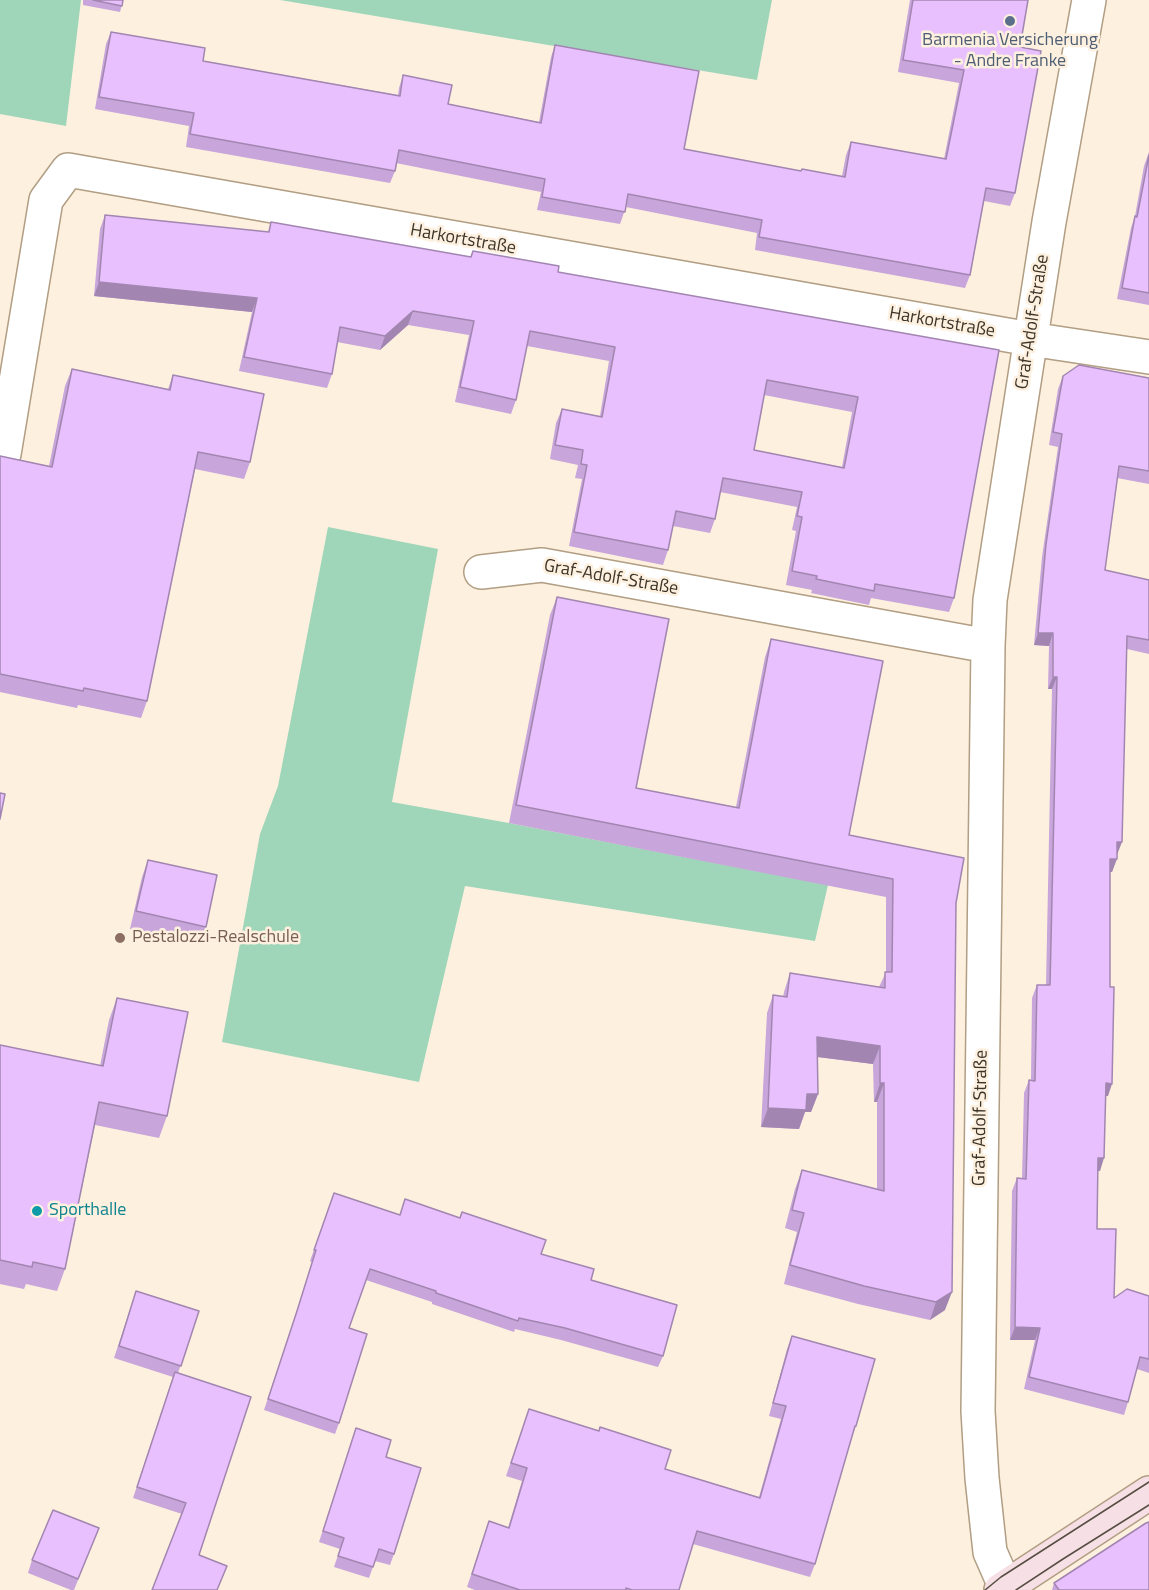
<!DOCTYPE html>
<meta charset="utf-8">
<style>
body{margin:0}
canvas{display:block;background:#fdf0df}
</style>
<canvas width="1149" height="1590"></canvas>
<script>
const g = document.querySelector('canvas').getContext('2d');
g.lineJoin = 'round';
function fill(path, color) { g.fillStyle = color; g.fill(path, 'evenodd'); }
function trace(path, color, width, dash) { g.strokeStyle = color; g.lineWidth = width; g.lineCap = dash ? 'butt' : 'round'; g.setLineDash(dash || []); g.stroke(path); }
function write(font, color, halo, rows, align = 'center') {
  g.font = font + ' "Titillium Web",sans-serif'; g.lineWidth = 5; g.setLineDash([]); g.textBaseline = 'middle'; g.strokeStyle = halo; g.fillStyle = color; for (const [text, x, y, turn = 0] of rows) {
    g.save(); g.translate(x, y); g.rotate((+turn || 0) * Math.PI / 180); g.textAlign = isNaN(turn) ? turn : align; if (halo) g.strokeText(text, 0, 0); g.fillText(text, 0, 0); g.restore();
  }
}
fill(new Path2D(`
 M 0,0 L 81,0 L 66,126 L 0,114 Z
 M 280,0 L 772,0 L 757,80 Z
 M 328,527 L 438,549 L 392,802 L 509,823 L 828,885 L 815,941 L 465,886 L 419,1082 L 222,1042 L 260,834 L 278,786 Z`), '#9fd6ba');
const minor = new Path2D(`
 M 4,454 L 46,200 L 68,170 L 1030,339 L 1149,357
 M 481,572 L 542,565 L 988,646
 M 1007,1586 L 1001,1577 L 990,1552 L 982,1478 L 978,1411 L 988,646 L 990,600 L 1049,222 L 1089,0`);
const secondary = new Path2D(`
 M 1001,1590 L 1149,1493`);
trace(minor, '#b19e83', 36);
trace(secondary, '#b19e83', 36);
trace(minor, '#fff', 33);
trace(secondary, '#f7e0e5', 33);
trace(new Path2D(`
 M 985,1590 L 1001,1577 L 1149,1482
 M 1016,1590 L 1063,1559 L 1149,1505`), '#574e43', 1.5);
fill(new Path2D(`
 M 83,0 L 123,0 L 120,12 L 83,5 Z
 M 910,0 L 1028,0 L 1020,47 L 1015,193 L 1010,206 L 984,201 L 970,275 L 965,288 L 755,250 L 757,233 L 626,207 L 620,224 L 537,210 L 541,192 L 396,163 L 395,171 L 390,183 L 186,147 L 189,126 L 95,109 L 106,44 L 111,32 L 203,61 L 398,95 L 399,88 L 403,75 L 448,104 L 539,122 L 551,57 L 555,45 L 684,149 L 801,171 L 842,176 L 846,155 L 851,142 L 944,159 L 959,83 L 898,72 Z
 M 1149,152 L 1149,305 L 1117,299 L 1131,228 L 1135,216 L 1144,166 Z
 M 105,215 L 268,232 L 271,222 L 470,257 L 473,251 L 558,272 L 999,350 L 954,598 L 949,612 L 871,598 L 869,605 L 811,593 L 812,590 L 786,585 L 796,531 L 792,530 L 797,507 L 720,492 L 715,519 L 710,533 L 673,526 L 668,550 L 663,565 L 569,546 L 582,479 L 575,478 L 578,465 L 550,459 L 556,423 L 562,409 L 600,416 L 609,361 L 527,346 L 516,400 L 511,414 L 455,402 L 469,335 L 408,325 L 380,350 L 337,342 L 332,374 L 327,388 L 239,371 L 252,312 L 94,296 L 100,229 ZM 764,395 L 852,412 L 842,467 L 754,450 Z
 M 72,369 L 168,389 L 173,375 L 250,462 L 244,479 L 195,469 L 147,701 L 141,718 L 78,705 L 77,708 L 0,692 L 0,456 L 49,466 L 65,386 Z
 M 1063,376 L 1149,378 L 1149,484 L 1117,478 L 1105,570 L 1149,580 L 1149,654 L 1127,649 L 1117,855 L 1112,872 L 1110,872 L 1108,1096 L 1106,1096 L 1100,1171 L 1098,1171 L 1097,1229 L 1114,1298 L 1149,1296 L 1149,1373 L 1137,1369 L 1128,1402 L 1124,1415 L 1024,1389 L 1035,1340 L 1010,1340 L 1012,1191 L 1017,1178 L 1022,1179 L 1024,1093 L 1029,1080 L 1031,1080 L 1032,998 L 1037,985 L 1046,985 L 1052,689 L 1048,689 L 1049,646 L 1034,645 L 1042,557 L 1058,447 L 1049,445 L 1058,389 Z
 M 557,597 L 636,788 L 736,807 L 765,657 L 771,639 L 849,835 L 956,903 L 945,1310 L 930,1320 L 858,1304 L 784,1284 L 797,1232 L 785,1228 L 795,1189 L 802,1170 L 877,1189 L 877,1102 L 874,1102 L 873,1064 L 817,1057 L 818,1094 L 811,1112 L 805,1112 L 799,1129 L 761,1127 L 767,1013 L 773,995 L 783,997 L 784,992 L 790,973 L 879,987 L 886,972 L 886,897 L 509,823 L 550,615 Z
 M 148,860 L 206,927 L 200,944 L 130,929 L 142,877 Z
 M 117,998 L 167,1116 L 159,1138 L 95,1125 L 65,1269 L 57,1291 L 26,1284 L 24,1289 L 0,1284 L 0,1045 L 100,1066 L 109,1020 Z
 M 334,1193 L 399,1215 L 541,1254 L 591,1280 L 663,1356 L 658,1367 L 561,1340 L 515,1329 L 514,1332 L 432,1304 L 432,1302 L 366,1280 L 349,1328 L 339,1423 L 335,1434 L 264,1410 L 293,1323 L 312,1262 L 310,1261 Z
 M 136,1291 L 199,1311 L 178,1373 L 251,1397 L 152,1590 L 182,1514 L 133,1498 L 173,1377 L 114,1358 Z
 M 792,1336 L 856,1426 L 851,1439 L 815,1564 L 810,1577 L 693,1544 L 679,1590 L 475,1590 L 467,1587 L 489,1521 L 508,1528 L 522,1481 L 506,1476 L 529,1409 L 665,1469 L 759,1497 L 781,1419 L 769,1416 L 787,1349 Z
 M 352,1440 L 386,1457 L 394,1554 L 390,1565 L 375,1561 L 369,1578 L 334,1567 L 340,1549 L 319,1542 Z
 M 99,1528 L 74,1590 L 71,1590 L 28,1573 L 32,1560 Z
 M 1054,1583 L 1149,1590 L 1052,1590 Z`), '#c8a5da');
fill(new Path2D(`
 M 99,282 L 257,298 L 252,312 L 94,296 Z
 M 413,311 L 408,325 L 380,350 L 385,336 Z
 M 1038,633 L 1053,633 L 1049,646 L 1034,645 Z
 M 1053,677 L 1057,677 L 1052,689 L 1048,689 Z
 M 1117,842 L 1122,842 L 1117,855 Z
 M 1110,859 L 1117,859 L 1112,872 L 1106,872 Z
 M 817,1037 L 880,1046 L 873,1064 L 810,1056 Z
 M 880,1083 L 884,1083 L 877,1102 L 874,1102 Z
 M 1106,1083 L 1112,1084 L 1108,1096 L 1102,1096 Z
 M 807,1094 L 818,1094 L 811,1112 L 805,1112 L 799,1129 L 761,1127 L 768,1108 Z
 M 1098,1158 L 1104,1158 L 1100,1171 L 1094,1171 Z
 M 952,1292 L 945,1310 L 930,1320 L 936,1302 Z
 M 1015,1327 L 1040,1328 L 1035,1340 L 1010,1340 Z`), '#a286b1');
const building = new Path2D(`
 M 93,0 L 123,0 L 122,6 Z
 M 913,0 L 1028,0 L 1020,47 L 1041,51 L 1015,193 L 986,188 L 970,275 L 759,237 L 762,220 L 628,194 L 625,212 L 542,197 L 545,179 L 399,150 L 395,171 L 190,134 L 194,113 L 99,97 L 111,32 L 205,48 L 203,61 L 400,96 L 403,75 L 452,85 L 448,104 L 541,123 L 555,45 L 699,71 L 684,149 L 801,171 L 802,169 L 845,177 L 851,142 L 946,159 L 964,70 L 903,60 Z
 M 1149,155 L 1149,293 L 1122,288 L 1135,216 L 1137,217 Z
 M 105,215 L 269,232 L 271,222 L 471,257 L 473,251 L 559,266 L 558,272 L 999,350 L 954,598 L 875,584 L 874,591 L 816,579 L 817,576 L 792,571 L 802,517 L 797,516 L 802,492 L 723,478 L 715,519 L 676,511 L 668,550 L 574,532 L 587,465 L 581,464 L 583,450 L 555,445 L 562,409 L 602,417 L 615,347 L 530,331 L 516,400 L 460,387 L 474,321 L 413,311 L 385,336 L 340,327 L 332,374 L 244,357 L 257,298 L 99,282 ZM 767,380 L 858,397 L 844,468 L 754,450 Z
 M 1079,365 L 1149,378 L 1149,471 L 1119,466 L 1105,570 L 1149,580 L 1149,640 L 1127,636 L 1122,842 L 1117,842 L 1117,859 L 1110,859 L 1110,987 L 1114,987 L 1112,1084 L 1106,1083 L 1104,1158 L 1098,1158 L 1097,1229 L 1116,1229 L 1114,1298 L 1127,1289 L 1149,1296 L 1149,1359 L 1140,1357 L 1128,1402 L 1029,1377 L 1040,1328 L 1015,1327 L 1017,1178 L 1026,1179 L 1029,1080 L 1035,1081 L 1037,985 L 1050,985 L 1057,677 L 1053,677 L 1053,633 L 1038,633 L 1046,544 L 1062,434 L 1053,432 L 1063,376 Z
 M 72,369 L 170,390 L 173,375 L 264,394 L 250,462 L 198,452 L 147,701 L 84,688 L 83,691 L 0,674 L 0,456 L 52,467 Z
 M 557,597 L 669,619 L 636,788 L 739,808 L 771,639 L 883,661 L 849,835 L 964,858 L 956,903 L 952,1292 L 936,1302 L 864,1286 L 790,1265 L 804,1213 L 792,1210 L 802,1170 L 884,1191 L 884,1083 L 880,1083 L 880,1046 L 817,1037 L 818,1094 L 807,1094 L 806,1110 L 768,1108 L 773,995 L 787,997 L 790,973 L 885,988 L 885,972 L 892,972 L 893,879 L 516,805 Z
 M 0,793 L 5,794 L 0,819 Z
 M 148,860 L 217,875 L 206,927 L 136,911 Z
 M 117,998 L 188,1012 L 167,1116 L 99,1102 L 65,1269 L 33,1262 L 32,1267 L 0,1260 L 0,1045 L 103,1066 Z
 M 334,1193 L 400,1215 L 405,1199 L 460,1218 L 462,1212 L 546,1240 L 541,1254 L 594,1269 L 591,1280 L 677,1305 L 663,1356 L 565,1328 L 519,1318 L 518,1321 L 436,1293 L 436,1291 L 370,1269 L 349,1328 L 367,1334 L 339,1423 L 268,1399 L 297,1311 L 316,1250 L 314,1250 Z
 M 136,1291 L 199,1311 L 181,1366 L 119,1346 Z
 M 792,1336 L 875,1359 L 856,1426 L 855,1426 L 815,1564 L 697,1531 L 679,1590 L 632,1590 L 626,1588 L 626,1590 L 520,1590 L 472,1574 L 489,1521 L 509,1528 L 527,1468 L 511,1463 L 529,1409 L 599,1431 L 600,1427 L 671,1450 L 665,1469 L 760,1498 L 786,1406 L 773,1403 Z
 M 175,1372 L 251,1397 L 199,1555 L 227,1566 L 217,1590 L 152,1590 L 186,1503 L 137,1487 Z
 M 356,1428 L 391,1440 L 386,1457 L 421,1468 L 394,1554 L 379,1549 L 373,1567 L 338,1556 L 344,1538 L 323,1531 Z
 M 53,1510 L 99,1528 L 78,1579 L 32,1560 Z
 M 1149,1522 L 1149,1590 L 1059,1590 L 1054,1583 L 1146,1523 Z`);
fill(building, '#e8c0fd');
trace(building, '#a286b1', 1.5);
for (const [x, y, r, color] of [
 [1010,21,6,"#5c6f8a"],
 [120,938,6,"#8d6e63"],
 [37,1211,6,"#0f9aa8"]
]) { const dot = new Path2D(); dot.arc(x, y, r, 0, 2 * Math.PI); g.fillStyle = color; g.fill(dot); trace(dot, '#fdf0df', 2); }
write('18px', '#4e5e75', '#fdf0df', [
 ["Barmenia Versicherung",1010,41],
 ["- Andre Franke",1010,62]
]);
write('18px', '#3d352a', '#fdf0df', [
 ["Harkortstraße",463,240,10],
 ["Graf-Adolf-Straße",1033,322,-81],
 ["Harkortstraße",942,323,10],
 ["Graf-Adolf-Straße",611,578,10],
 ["Graf-Adolf-Straße",981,1118,-89]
]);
write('18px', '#785e54', '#fdf0df', [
 ["Pestalozzi-Realschule",132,938]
], 'left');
write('18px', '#0d838f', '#fdf0df', [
 ["Sporthalle",49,1211]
], 'left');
</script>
